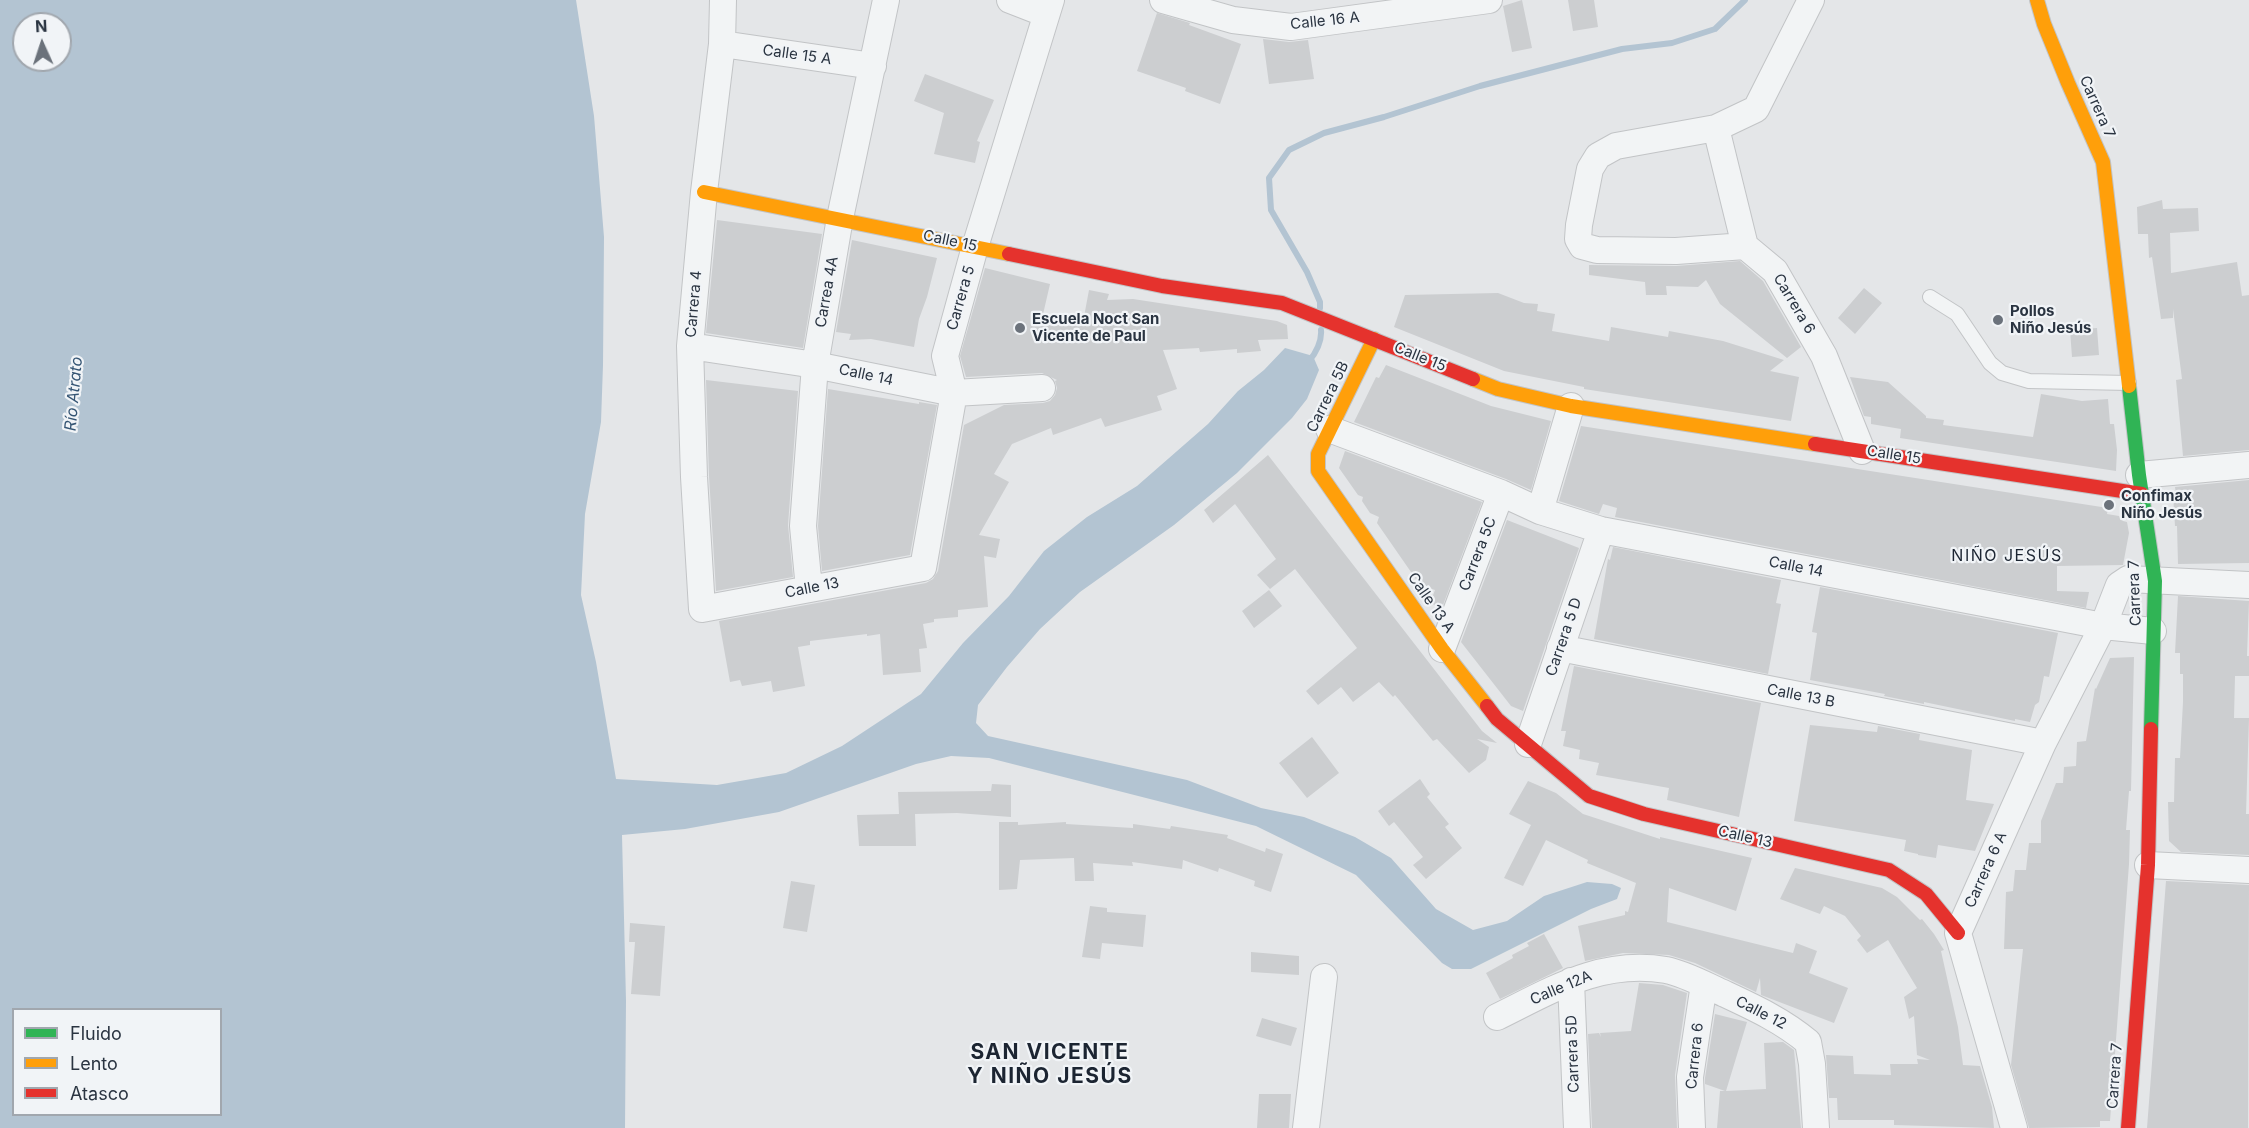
<!DOCTYPE html>
<meta charset="utf-8">
<style>
body{margin:0}
#map{position:relative;width:2249px;height:1128px;overflow:hidden;background:#e4e6e8;font-family:Inter,sans-serif}
canvas{display:block}
.legend{position:absolute;left:12px;top:1008px;width:210px;height:108px;box-sizing:border-box;background:#f1f4f7;border:2px solid #a1a7ae;margin:0;padding:8px 10px;list-style:none;font-size:18px;color:#2a3441}
.legend li{display:flex;align-items:center;gap:12px;height:30px}
.legend b{width:30px;border:2px solid #a1a7ae}
.north{position:absolute;left:12px;top:12px;width:60px;height:60px;box-sizing:border-box;background:#f1f4f7;border:2px solid #a1a7ae;border-radius:50%;rotate:357deg;font-size:16px;font-weight:700;line-height:24px;text-align:center;color:#2a3441}
.north::after{content:'';display:block;margin:auto;width:21px;height:27px;background:#6b727b;clip-path:polygon(50% 0,100% 100%,50% 72%,0 100%)}
</style>
<div id="map">
<canvas width="2249" height="1128"></canvas>
<ul class="legend">
<li><b style="height:8px;background:#30b455"></b>Fluido</li>
<li><b style="height:8px;background:#ff9f0a"></b>Lento</li>
<li><b style="height:8px;background:#e5322d"></b>Atasco</li>
</ul>
<div class="north">N</div>
</div>
<script>
const g = document.querySelector('canvas').getContext('2d');
g.lineJoin = 'round';
function fill(path, color) { g.fillStyle = color; g.fill(path, 'evenodd'); }
function trace(path, color, width, dash) { g.strokeStyle = color; g.lineWidth = width; g.lineCap = dash ? 'butt' : 'round'; g.setLineDash(dash || []); g.stroke(path); }
function write(font, color, halo, rows, align = 'center') {
  g.font = font + ' Inter,sans-serif'; g.lineWidth = 4.5; g.setLineDash([]); g.textBaseline = 'middle'; g.strokeStyle = halo; g.fillStyle = color; for (const [text, x, y, turn = 0] of rows) {
    g.save(); g.translate(x, y); g.rotate((+turn || 0) * Math.PI / 180); g.textAlign = isNaN(turn) ? turn : align; if (halo) g.strokeText(text, 0, 0); g.fillText(text, 0, 0); g.restore();
  }
}
fill(new Path2D(`
 M 0,0 L 576,0 L 594,116 L 604,237 L 603,365 L 601,422 L 585,514 L 581,595 L 596,662 L 616,779 L 717,785 L 786,773 L 842,746 L 921,694 L 963,643 L 1009,596 L 1044,551 L 1087,517 L 1137,486 L 1208,424 L 1238,391 L 1264,370 L 1285,348 L 1313,356 L 1319,370 L 1307,399 L 1292,418 L 1237,473 L 1174,525 L 1080,592 L 1040,629 L 1007,667 L 978,705 L 976,723 L 988,736 L 1187,780 L 1261,808 L 1304,817 L 1355,837 L 1391,858 L 1436,909 L 1473,930 L 1507,921 L 1544,896 L 1587,882 L 1612,884 L 1621,888 L 1617,899 L 1591,909 L 1471,969 L 1452,969 L 1442,963 L 1356,875 L 1256,826 L 989,758 L 951,756 L 916,764 L 779,812 L 685,829 L 622,835 L 626,1001 L 625,1128 L 0,1128 ZM 24,24 L 60,24 L 60,60 L 24,60 ZM 14,1010 L 220,1010 L 220,1114 L 14,1114 Z`), '#b3c4d2');
trace(new Path2D(`
 M 1320,308 L 1320,302 L 1307,272 L 1271,210 L 1269,178 L 1289,150 L 1324,133 L 1384,117 L 1480,86 L 1622,49 L 1672,43 L 1715,29 L 1745,0
 M 1309,361 C 1316,353 1322,341 1321,330`), '#b3c4d2', 6);
fill(new Path2D(`
 M 1522,0 L 1532,48 L 1512,52 L 1503,6 Z
 M 1568,0 L 1594,0 L 1598,27 L 1573,31 Z
 M 1157,13 L 1190,23 L 1189,25 L 1241,44 L 1220,104 L 1185,91 L 1186,88 L 1137,71 Z
 M 1263,39 L 1289,42 L 1308,40 L 1314,79 L 1269,84 Z
 M 925,74 L 994,100 L 977,141 L 980,142 L 975,163 L 934,154 L 944,113 L 914,101 Z
 M 2162,200 L 2163,209 L 2198,208 L 2199,231 L 2170,233 L 2171,273 L 2237,262 L 2242,296 L 2249,295 L 2249,450 L 2183,456 L 2176,380 L 2182,379 L 2173,309 L 2173,318 L 2161,319 L 2152,257 L 2149,258 L 2148,234 L 2138,234 L 2137,207 Z
 M 717,220 L 822,234 L 803,348 L 706,333 Z
 M 852,240 L 937,258 L 927,297 L 919,319 L 914,347 L 871,339 L 849,340 L 851,334 L 836,332 Z
 M 1740,261 L 1763,281 L 1801,347 L 1787,358 L 1720,304 L 1706,280 L 1698,287 L 1666,286 L 1667,295 L 1646,295 L 1645,282 L 1589,275 L 1589,265 L 1676,266 Z
 M 985,268 L 1050,284 L 1041,323 L 1056,322 L 1056,325 L 1083,322 L 1089,290 L 1109,294 L 1107,300 L 1133,299 L 1277,321 L 1287,325 L 1288,339 L 1258,340 L 1261,351 L 1237,353 L 1237,349 L 1200,352 L 1199,348 L 1163,350 L 1177,389 L 1157,396 L 1162,410 L 1105,427 L 1101,418 L 1053,435 L 1051,428 L 1012,444 L 994,474 L 1009,482 L 979,535 L 1000,539 L 996,558 L 984,556 L 988,607 L 958,610 L 958,617 L 934,619 L 934,622 L 923,624 L 927,648 L 919,649 L 921,672 L 883,675 L 880,634 L 867,636 L 867,634 L 810,641 L 810,645 L 798,647 L 805,686 L 773,692 L 771,681 L 742,686 L 740,680 L 730,682 L 719,621 L 926,583 L 933,579 L 938,571 L 964,425 L 1004,405 L 1043,403 L 1050,401 L 1055,395 L 1057,388 L 1055,381 L 1057,380 L 1042,373 L 966,377 L 960,356 Z
 M 1864,288 L 1882,303 L 1855,334 L 1838,318 Z
 M 1498,293 L 1524,303 L 1538,304 L 1537,311 L 1555,314 L 1552,331 L 1609,341 L 1611,327 L 1668,337 L 1669,331 L 1723,341 L 1784,360 L 1770,371 L 1799,377 L 1791,421 L 1584,389 L 1584,387 L 1504,371 L 1394,327 L 1405,295 Z
 M 2097,328 L 2099,355 L 2072,357 L 2070,330 Z
 M 1386,365 L 1491,406 L 1551,421 L 1531,490 L 1506,479 L 1354,422 L 1376,377 L 1379,378 Z
 M 1850,377 L 1888,382 L 1926,416 L 1926,418 L 1944,420 L 1943,425 L 2033,437 L 2041,394 L 2082,401 L 2108,399 L 2110,424 L 2114,424 L 2117,450 L 2116,471 L 1900,438 L 1901,429 L 1871,424 L 1871,417 L 1864,416 Z
 M 706,380 L 798,391 L 788,525 L 793,577 L 716,591 L 709,476 Z
 M 828,389 L 919,404 L 919,402 L 937,405 L 910,555 L 822,571 L 818,526 Z
 M 1581,426 L 2108,508 L 2107,514 L 2119,516 L 2123,521 L 2127,522 L 2129,533 L 2123,565 L 2057,566 L 2057,591 L 2089,592 L 2086,608 L 1615,517 L 1617,508 L 1603,504 L 1599,514 L 1559,501 Z
 M 1345,451 L 1482,502 L 1440,613 L 1431,601 L 1435,590 L 1420,585 L 1377,523 L 1379,517 L 1370,513 L 1362,501 L 1363,497 L 1358,495 L 1339,468 Z
 M 1268,455 L 1482,731 L 1497,743 L 1477,739 L 1489,747 L 1486,760 L 1469,773 L 1437,739 L 1433,741 L 1395,695 L 1393,697 L 1379,682 L 1353,702 L 1341,687 L 1318,705 L 1306,691 L 1357,648 L 1295,569 L 1270,589 L 1257,575 L 1276,559 L 1235,504 L 1213,523 L 1204,510 Z
 M 2249,480 L 2249,563 L 2178,564 L 2177,526 L 2175,526 L 2173,494 L 2176,494 L 2175,487 Z
 M 1507,520 L 1579,548 L 1523,711 L 1511,706 L 1461,642 Z
 M 1613,547 L 1781,580 L 1776,603 L 1781,604 L 1768,674 L 1594,639 L 1608,559 L 1610,560 Z
 M 1820,587 L 2058,633 L 2049,677 L 2044,676 L 2039,702 L 2035,705 L 2030,722 L 2015,719 L 2015,721 L 1924,702 L 1924,704 L 1884,696 L 1885,694 L 1810,680 L 1817,633 L 1812,632 Z
 M 1269,590 L 1282,606 L 1254,628 L 1242,611 Z
 M 2178,596 L 2249,601 L 2247,656 L 2249,656 L 2249,676 L 2235,676 L 2234,718 L 2249,718 L 2246,814 L 2249,814 L 2249,855 L 2181,852 L 2169,841 L 2168,802 L 2174,802 L 2175,758 L 2180,758 L 2183,702 L 2183,674 L 2180,674 L 2180,653 L 2175,653 Z
 M 2134,657 L 2131,791 L 2129,791 L 2126,830 L 2130,830 L 2129,864 L 2110,1121 L 2100,1121 L 2100,1127 L 2029,1128 L 2011,1065 L 2023,949 L 2004,949 L 2006,892 L 2013,891 L 2015,870 L 2026,870 L 2029,843 L 2041,843 L 2041,821 L 2056,783 L 2063,783 L 2064,767 L 2076,766 L 2077,742 L 2086,741 L 2095,688 L 2096,689 L 2110,658 Z
 M 1574,666 L 1761,703 L 1739,817 L 1667,800 L 1669,788 L 1596,775 L 1599,763 L 1579,759 L 1580,750 L 1563,746 L 1566,731 L 1561,731 Z
 M 1810,725 L 1877,732 L 1878,726 L 1920,734 L 1919,740 L 1972,750 L 1966,800 L 1994,804 L 1975,851 L 1938,845 L 1936,858 L 1918,855 L 1918,854 L 1904,851 L 1906,840 L 1794,821 Z
 M 1312,737 L 1339,773 L 1307,798 L 1279,763 Z
 M 1420,779 L 1430,794 L 1427,797 L 1449,824 L 1445,827 L 1462,848 L 1426,879 L 1413,865 L 1423,857 L 1394,822 L 1389,826 L 1378,811 Z
 M 1528,781 L 1556,793 L 1583,814 L 1660,839 L 1660,837 L 1752,858 L 1736,911 L 1669,888 L 1667,922 L 1793,953 L 1796,943 L 1817,951 L 1809,973 L 1848,988 L 1834,1023 L 1761,995 L 1760,978 L 1756,992 L 1695,963 L 1669,955 L 1623,953 L 1585,961 L 1578,926 L 1625,915 L 1625,911 L 1628,912 L 1636,883 L 1587,863 L 1588,860 L 1546,840 L 1523,886 L 1504,878 L 1531,825 L 1509,814 Z
 M 992,784 L 1011,785 L 1011,817 L 957,813 L 915,814 L 916,846 L 859,846 L 857,815 L 899,814 L 898,792 L 991,791 Z
 M 999,822 L 1018,822 L 1018,825 L 1066,822 L 1066,824 L 1133,828 L 1133,824 L 1170,829 L 1171,826 L 1228,835 L 1227,838 L 1265,852 L 1266,848 L 1283,854 L 1271,892 L 1254,886 L 1255,881 L 1219,868 L 1218,872 L 1183,860 L 1182,869 L 1132,862 L 1133,866 L 1093,863 L 1094,881 L 1075,881 L 1074,858 L 1020,860 L 1017,889 L 999,890 Z
 M 1795,868 L 1882,888 L 1897,897 L 1920,920 L 1922,919 L 1934,934 L 1944,950 L 1941,951 L 1958,1027 L 1963,1065 L 1980,1066 L 1992,1107 L 1994,1128 L 1894,1125 L 1894,1120 L 1838,1120 L 1837,1098 L 1829,1098 L 1826,1055 L 1853,1056 L 1854,1074 L 1891,1075 L 1890,1064 L 1918,1064 L 1917,1059 L 1930,1060 L 1917,1055 L 1914,1016 L 1909,1019 L 1904,997 L 1917,988 L 1888,940 L 1867,953 L 1857,940 L 1861,936 L 1845,916 L 1824,906 L 1820,914 L 1780,899 Z
 M 791,881 L 815,885 L 807,932 L 783,928 Z
 M 2166,881 L 2249,885 L 2248,1128 L 2147,1128 Z
 M 1090,906 L 1107,908 L 1107,912 L 1146,915 L 1143,947 L 1102,943 L 1100,959 L 1082,957 Z
 M 630,923 L 665,926 L 660,996 L 631,994 L 635,942 L 629,942 Z
 M 1544,934 L 1563,968 L 1500,999 L 1486,973 L 1513,958 L 1512,955 L 1529,946 L 1527,943 Z
 M 1251,952 L 1299,956 L 1299,975 L 1251,972 Z
 M 1639,983 L 1663,985 L 1687,993 L 1675,1075 L 1677,1128 L 1592,1128 L 1588,1034 L 1599,1033 L 1601,1037 L 1600,1033 L 1631,1031 Z
 M 1715,1014 L 1747,1022 L 1726,1091 L 1766,1089 L 1764,1043 L 1783,1042 L 1794,1050 L 1801,1128 L 1717,1128 L 1720,1091 L 1725,1091 L 1705,1084 L 1705,1078 Z
 M 1262,1018 L 1297,1028 L 1291,1046 L 1256,1036 Z
 M 1259,1094 L 1291,1094 L 1289,1128 L 1257,1128 Z`), '#ccced0');
const lane = new Path2D(`
 M 1930,297 L 1957,314 L 1990,363 L 2002,373 L 2029,381 L 2129,383`);
const street = new Path2D(`
 M 723,0 L 722,44 L 704,192 L 690,346 L 694,477 L 702,609 L 923,568 L 954,393 L 945,356 L 975,247 L 1051,0
 M 1010,0 L 1046,14
 M 1163,0 L 1233,20 L 1291,27 L 1489,0
 M 722,44 L 873,66
 M 1716,128 L 1745,246 L 1775,271 L 1824,356 L 1862,451
 M 1745,246 L 1676,251 L 1597,250 L 1582,246 L 1578,239 L 1579,225 L 1590,169 L 1598,156 L 1616,146 L 1716,128 L 1756,109 L 1811,0
 M 690,346 L 815,365 L 954,393 L 1042,388
 M 1329,429 L 1501,493 L 1540,511 L 1601,530 L 2103,626 L 2119,585 L 2128,579 L 2249,585
 M 2139,475 L 2249,465
 M 1540,511 L 1571,406
 M 809,589 L 803,526 L 815,365 L 840,218 L 886,0
 M 1560,648 L 2043,743
 M 1442,649 L 1501,493
 M 1528,744 L 1601,530
 M 2148,865 L 2249,870
 M 1571,981 L 1577,1128
 M 1497,1017 C 1552,990 1601,959 1666,970 C 1686,974 1707,986 1725,994 C 1755,1008 1783,1021 1808,1042 L 1812,1064 L 1816,1128
 M 1306,1128 L 1324,977
 M 1692,1128 L 1690,1077 L 1704,984
 M 2014,1128 L 1958,933 L 2043,743 L 2103,626 L 2153,631`);
const fast = new Path2D(`
 M 2129,386 L 2139,475 L 2155,581 L 2151,729`);
const slow = new Path2D(`
 M 2037,0 L 2044,24 L 2068,83 L 2103,162 L 2129,386
 M 704,192 L 1009,254
 M 1374,339 L 1318,454 L 1318,471 L 1442,649 L 1487,706
 M 1473,379 L 1498,389 L 1571,406 L 1815,444`);
const jam = new Path2D(`
 M 1009,254 L 1162,286 L 1282,303 L 1473,379
 M 1815,444 L 2142,494
 M 1487,706 L 1497,719 L 1589,796 L 1644,814 L 1889,870 L 1926,894 L 1958,933
 M 2128,1128 L 2148,865 L 2151,729`);
trace(lane, '#c2c4c6', 16);
trace(street, '#c2c4c6', 28);
trace(fast, '#c2c4c6', 16);
trace(slow, '#c2c4c6', 16);
trace(jam, '#c2c4c6', 16);
trace(lane, '#f2f4f5', 14);
trace(street, '#f2f4f5', 26);
trace(fast, '#30b455', 14);
trace(slow, '#ff9f0a', 14);
trace(jam, '#e5322d', 14);
for (const [x, y, r, color] of [
 [1998,320,6,"#6b727b"],
 [1020,328,6,"#6b727b"],
 [2109,505,6,"#6b727b"]
]) { const dot = new Path2D(); dot.arc(x, y, r, 0, 2 * Math.PI); g.fillStyle = color; g.fill(dot); trace(dot, '#f1f4f7', 2); }
write('15px', '#2a3441', '#f1f4f7', [
 ["Calle 16 A",1325,21,-6],
 ["Calle 15 A",797,55,8],
 ["Carrera 7",2097,107,66],
 ["Calle 15",950,241,12],
 ["Carrea 4A",827,292,-80],
 ["Carrera 5",961,298,-74],
 ["Carrera 4",694,304,-85],
 ["Carrera 6",1794,304,59],
 ["Calle 15",1420,357,22],
 ["Calle 14",866,375,12],
 ["Carrera 5B",1328,397,-64],
 ["Calle 15",1894,455,9],
 ["Carrera 5C",1478,554,-69],
 ["Calle 14",1796,567,11],
 ["Calle 13",812,588,-11],
 ["Carrera 7",2135,593,-92],
 ["Calle 13 A",1431,603,55],
 ["Carrera 5 D",1564,637,-71],
 ["Calle 13 B",1801,696,11],
 ["Calle 13",1745,837,13],
 ["Carrera 6 A",1986,870,-66],
 ["Calle 12A",1561,988,-23],
 ["Calle 12",1761,1013,27],
 ["Carrera 5D",1573,1054,-92],
 ["Carrera 6",1695,1056,-84],
 ["Carrera 7",2115,1076,-86]
]);
write('bold 15px', '#2a3441', '#f1f4f7', [
 ["Pollos",2010,311],
 ["Niño Jesús",2010,328],
 ["Escuela Noct San",1032,319],
 ["Vicente de Paul",1032,336],
 ["Confimax",2121,496],
 ["Niño Jesús",2121,513]
], 'left');
write('italic 16px', '#355574', '#f1f4f7', [
 ["Río Atrato",74,394,-85]
]);
g.letterSpacing = '1.5px';
write('16px', '#1c2532', '#f1f4f7', [
 ["NIÑO JESÚS",2007,556]
]);
g.letterSpacing = '0px';
g.letterSpacing = '1.5px';
write('bold 21px', '#1c2532', '#f1f4f7', [
 ["SAN VICENTE",1050,1053],
 ["Y NIÑO JESÚS",1050,1077]
]);
g.letterSpacing = '0px';
</script>
